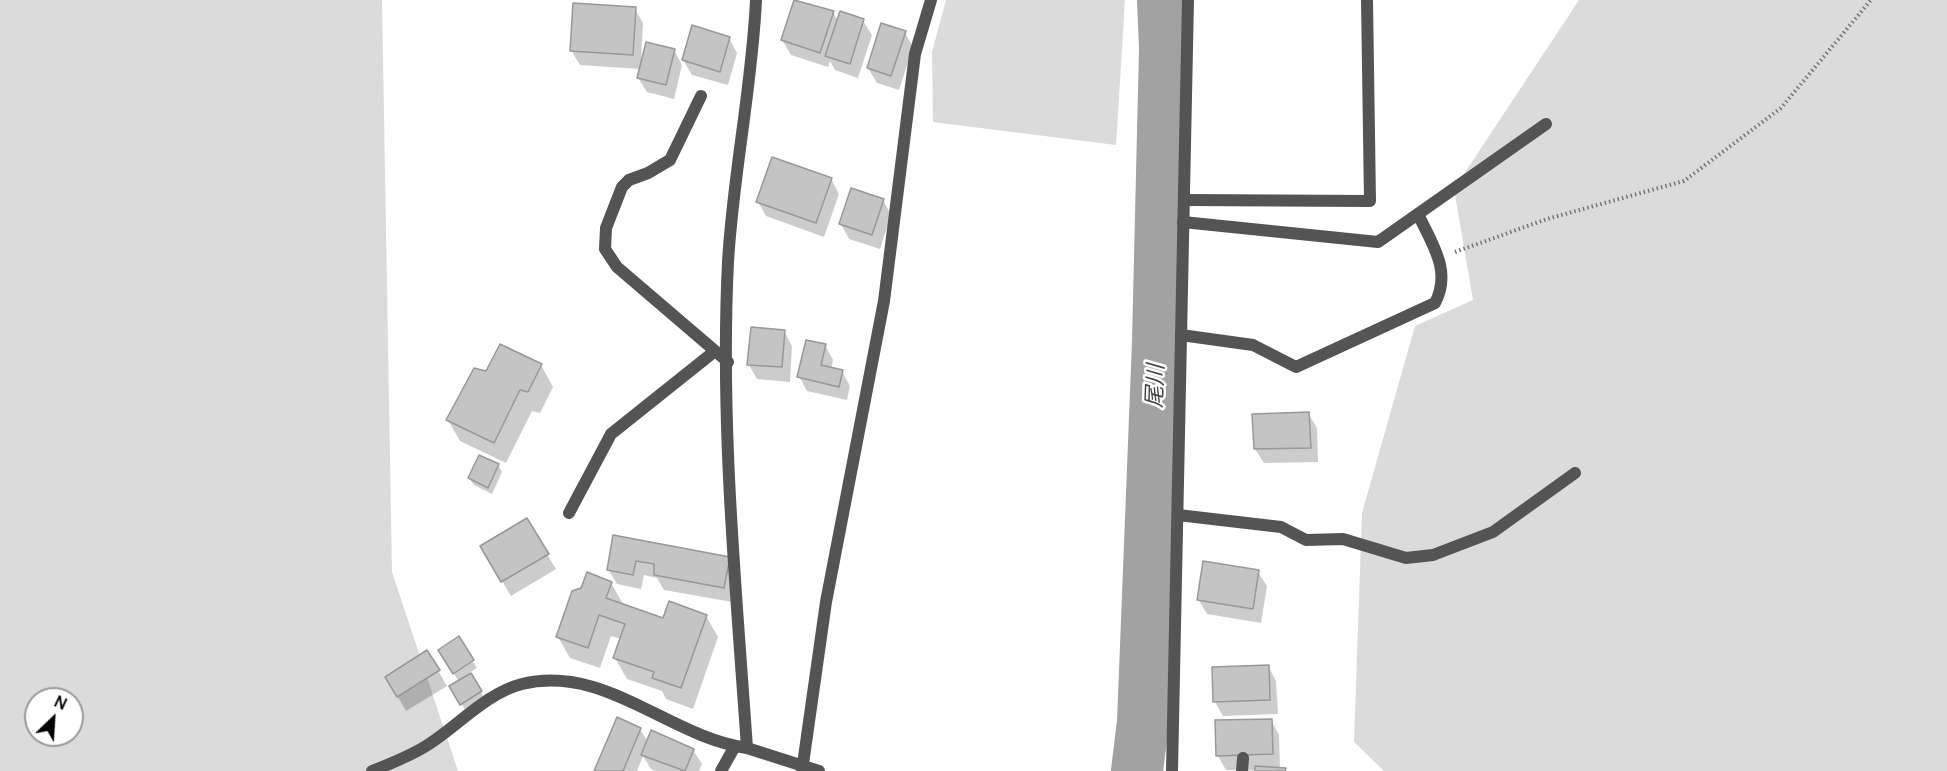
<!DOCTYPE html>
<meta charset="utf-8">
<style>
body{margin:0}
#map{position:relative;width:1947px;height:771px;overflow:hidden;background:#fff;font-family:Manrope,sans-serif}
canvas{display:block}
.north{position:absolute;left:24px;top:687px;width:60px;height:60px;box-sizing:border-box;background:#fff;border:2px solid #999;border-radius:50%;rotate:25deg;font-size:16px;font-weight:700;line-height:24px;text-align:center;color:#000}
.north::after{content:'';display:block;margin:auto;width:21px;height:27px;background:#000;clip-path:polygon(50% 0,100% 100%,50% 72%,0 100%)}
</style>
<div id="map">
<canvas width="1947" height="771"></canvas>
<div class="north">N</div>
</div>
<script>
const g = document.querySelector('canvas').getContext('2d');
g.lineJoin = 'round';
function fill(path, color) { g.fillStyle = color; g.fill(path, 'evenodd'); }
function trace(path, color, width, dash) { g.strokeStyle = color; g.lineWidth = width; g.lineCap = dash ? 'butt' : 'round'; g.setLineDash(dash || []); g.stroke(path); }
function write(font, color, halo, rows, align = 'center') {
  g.font = font + ' Manrope,"Noto Sans JP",sans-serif'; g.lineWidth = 5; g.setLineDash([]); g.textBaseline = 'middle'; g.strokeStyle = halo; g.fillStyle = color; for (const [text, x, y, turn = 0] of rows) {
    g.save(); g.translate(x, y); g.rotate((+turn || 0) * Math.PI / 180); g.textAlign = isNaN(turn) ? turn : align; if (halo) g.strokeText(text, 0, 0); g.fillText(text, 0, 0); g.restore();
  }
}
fill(new Path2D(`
 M 0,0 L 382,0 L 392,572 L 458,771 L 0,771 ZM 36,699 L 72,699 L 72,735 L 36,735 Z
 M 946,0 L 1125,0 L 1116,145 L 933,122 L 932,52 Z
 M 1579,0 L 1947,0 L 1947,771 L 1384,771 L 1354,742 L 1362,513 L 1415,326 L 1473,300 L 1454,189 Z`), '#dbdbdb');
fill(new Path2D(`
 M 795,0 L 833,12 L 838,21 L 863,21 L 872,35 L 858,78 L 835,70 L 830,61 L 828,67 L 791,55 L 782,40 Z
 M 635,9 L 643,23 L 641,60 L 674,50 L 682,65 L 674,99 L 647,92 L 638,78 L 640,69 L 580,65 L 571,50 Z
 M 905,33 L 913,47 L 899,90 L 877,83 L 868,68 Z
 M 729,38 L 737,53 L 728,85 L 692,75 L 683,60 Z
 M 831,179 L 839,194 L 824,237 L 766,216 L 758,202 Z
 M 883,200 L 891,215 L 880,249 L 849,239 L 841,224 Z
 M 784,331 L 792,346 L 790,382 L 757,379 L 749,365 Z
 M 825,345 L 833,360 L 831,369 L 842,371 L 850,386 L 847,400 L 807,391 L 799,376 Z
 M 541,365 L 553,387 L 540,413 L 532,411 L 506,463 L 460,441 L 448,420 L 487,372 Z
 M 1308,413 L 1317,428 L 1318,462 L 1264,463 L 1255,449 Z
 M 498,465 L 502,472 L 492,494 L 474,485 L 469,478 Z
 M 526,520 L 556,569 L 511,596 L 482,547 Z
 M 614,537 L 729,559 L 732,602 L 664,590 L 657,578 L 644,575 L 641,589 L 617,584 L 608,569 Z
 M 1258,572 L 1267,586 L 1261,623 L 1207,614 L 1198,599 Z
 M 611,583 L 623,604 L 664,620 L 706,616 L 718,637 L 693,709 L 666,699 L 662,691 L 627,679 L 615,658 L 621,639 L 611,636 L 600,668 L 570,658 L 558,637 Z
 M 459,638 L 477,668 L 469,673 L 485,699 L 466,711 L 451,687 L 459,682 L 440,650 Z
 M 427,652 L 447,686 L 406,711 L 395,692 Z
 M 1268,666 L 1276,681 L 1278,714 L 1223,716 L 1215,702 Z
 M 1271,720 L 1279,735 L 1280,769 L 1285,771 L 1226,770 L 1218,756 Z
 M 640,729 L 648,742 L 693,750 L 702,764 L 699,771 L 655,771 L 651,769 L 643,756 L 637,771 L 595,771 Z`), '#0003');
trace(new Path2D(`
 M 1137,771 L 1143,722 L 1158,341 L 1165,48 L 1163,0`), '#a2a2a2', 52);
const building = new Path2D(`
 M 794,0 L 834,11 L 820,53 L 781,40 Z
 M 573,3 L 636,7 L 633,55 L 570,51 Z
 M 840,11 L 864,19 L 850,64 L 825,56 Z
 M 881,23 L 906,31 L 891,76 L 867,68 Z
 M 692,25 L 730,37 L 720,72 L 682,60 Z
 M 646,42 L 675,49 L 666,85 L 637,78 Z
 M 772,157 L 832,178 L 816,223 L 756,202 Z
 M 851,188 L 884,199 L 872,235 L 839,224 Z
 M 751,327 L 785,330 L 782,367 L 747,365 Z
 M 806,340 L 826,344 L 821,365 L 843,370 L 839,387 L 797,377 Z
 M 500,344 L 542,364 L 528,392 L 520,390 L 494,443 L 446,420 L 474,368 L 486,371 Z
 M 1309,412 L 1311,448 L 1254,449 L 1252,414 Z
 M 479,455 L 499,464 L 488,488 L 468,478 Z
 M 527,518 L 549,554 L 501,582 L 480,546 Z
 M 613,535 L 730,557 L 724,588 L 654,575 L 654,564 L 636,561 L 633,575 L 607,570 Z
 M 1203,561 L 1259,570 L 1253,609 L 1197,600 Z
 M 587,572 L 612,582 L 606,598 L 663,618 L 669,601 L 707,615 L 681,688 L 652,678 L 654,672 L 613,658 L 625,624 L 599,615 L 588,648 L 556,637 L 572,591 L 581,588 Z
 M 459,636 L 474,660 L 453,674 L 438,650 Z
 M 427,650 L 440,670 L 397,697 L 385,677 Z
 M 1269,665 L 1270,700 L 1213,702 L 1212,667 Z
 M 471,673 L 482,691 L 460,705 L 449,686 Z
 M 617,717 L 641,728 L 623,771 L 594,771 Z
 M 1272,719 L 1273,754 L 1216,756 L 1215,720 Z
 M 651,730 L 694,749 L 685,771 L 641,755 Z
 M 1255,766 L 1286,768 L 1285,771 L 1255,771 Z`);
fill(building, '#c4c4c4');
trace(building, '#989898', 1.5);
trace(new Path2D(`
 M 1455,252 L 1547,219 L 1684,181 L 1781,108 L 1871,0`), '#767676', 4, [1.5, 3]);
trace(new Path2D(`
 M 756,0 C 752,88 733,174 728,262 C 720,424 736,587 747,748 L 819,771
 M 701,96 L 670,160 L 648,173 L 629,180 L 622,187 L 606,228 L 605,249 L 617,267 L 728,362
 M 1184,200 L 1370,201 L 1367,0
 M 1183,222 L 1378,242 L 1546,124
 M 1181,335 L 1253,345 L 1296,367 L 1435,303 C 1452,271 1432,244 1418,214
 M 569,513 L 611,434 L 715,351
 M 1178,515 L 1281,527 L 1306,540 L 1343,539 L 1406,558 L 1433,555 L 1493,532 L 1575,473
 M 372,771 C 390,764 410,756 426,746 C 457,727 486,693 522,684 C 605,664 669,737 747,748
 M 721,771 L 735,746
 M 802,771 L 826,602 L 884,301 L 915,54 L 931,0
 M 1242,771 L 1243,758`), '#545454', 12);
trace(new Path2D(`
 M 1172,771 L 1188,0`), '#545454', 12);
write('italic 22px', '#434343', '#fff', [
 ["尾川",1156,386,-88]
]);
</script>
